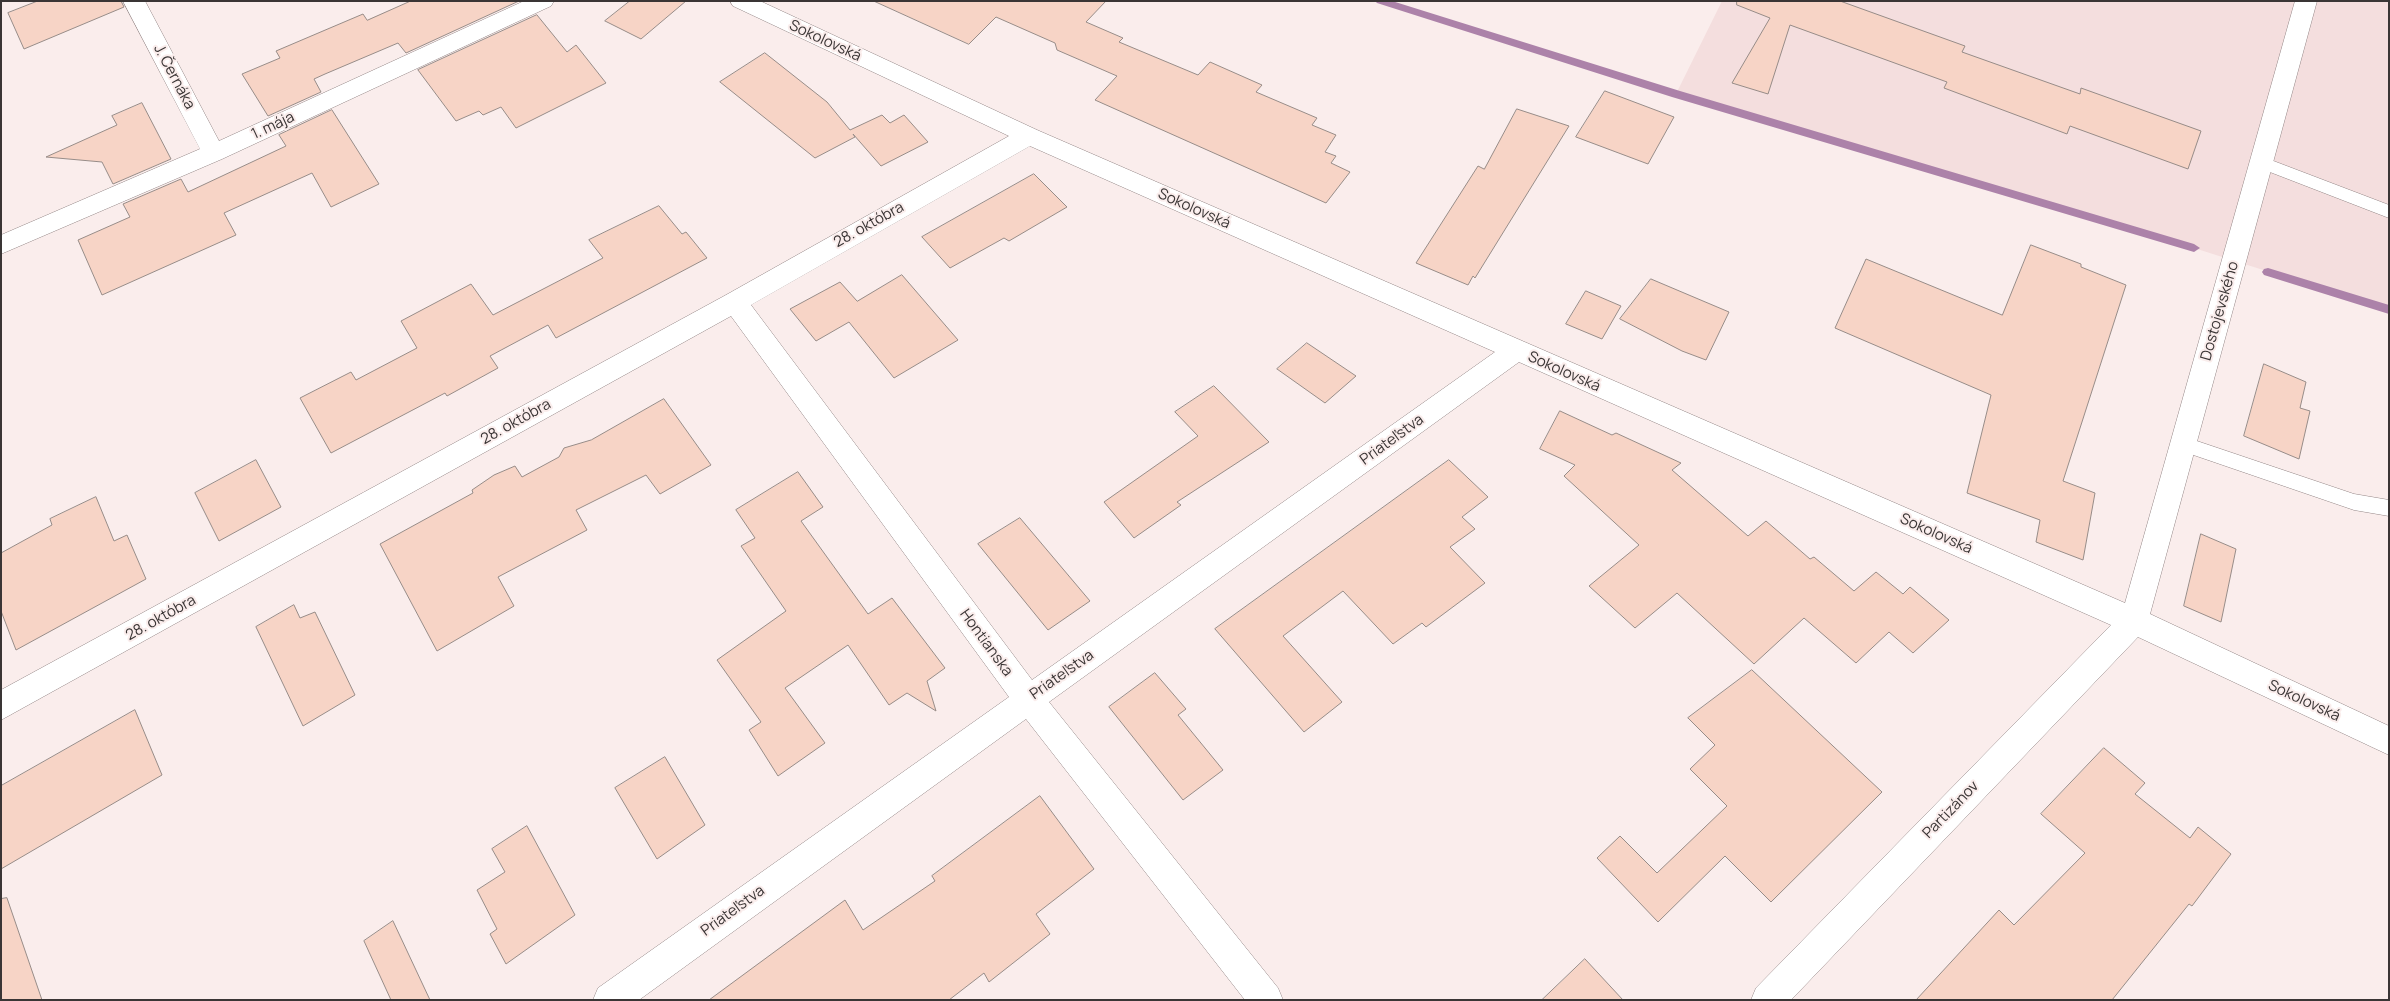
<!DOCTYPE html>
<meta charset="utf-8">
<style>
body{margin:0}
#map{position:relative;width:2390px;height:1001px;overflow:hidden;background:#faedec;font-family:Manrope,sans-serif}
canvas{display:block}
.frame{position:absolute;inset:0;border:2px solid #3a3535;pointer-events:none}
</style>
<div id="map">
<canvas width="2390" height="1001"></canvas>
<div class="frame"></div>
</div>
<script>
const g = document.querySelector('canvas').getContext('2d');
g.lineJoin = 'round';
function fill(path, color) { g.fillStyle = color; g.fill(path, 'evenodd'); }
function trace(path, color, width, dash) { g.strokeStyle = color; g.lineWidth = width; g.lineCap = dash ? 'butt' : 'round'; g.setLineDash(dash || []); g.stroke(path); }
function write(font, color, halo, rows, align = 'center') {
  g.font = font + ' Manrope,sans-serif'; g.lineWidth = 4; g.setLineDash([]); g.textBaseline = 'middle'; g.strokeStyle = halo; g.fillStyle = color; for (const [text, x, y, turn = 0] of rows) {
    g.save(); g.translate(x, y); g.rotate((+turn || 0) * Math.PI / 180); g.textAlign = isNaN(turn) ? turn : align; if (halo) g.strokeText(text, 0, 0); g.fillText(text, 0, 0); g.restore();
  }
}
fill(new Path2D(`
 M 1722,1 L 2389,1 L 2389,310 L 2194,248 L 1676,94 Z`), '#f4dede');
fill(new Path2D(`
 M 1375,1 L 1392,1 L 1680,91 L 2194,244 L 2200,248 L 2194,252 L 1672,97 L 1377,3 Z
 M 2268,268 L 2389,305 L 2389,314 L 2264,275 L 2262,272 L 2264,269 Z`), '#ac82a9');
const building = new Path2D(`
 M 38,1 L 121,1 L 124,7 L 24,49 L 8,13 Z
 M 411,1 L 519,1 L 406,53 L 398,43 L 325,74 L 314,79 L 321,92 L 268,116 L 242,74 L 280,58 L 276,51 L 330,28 L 363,14 L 367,20 Z
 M 630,1 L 686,1 L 641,39 L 605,21 Z
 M 874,1 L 1106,1 L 1086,22 L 1123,38 L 1119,42 L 1198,75 L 1210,62 L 1262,85 L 1256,92 L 1317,118 L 1312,125 L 1336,135 L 1325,152 L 1336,156 L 1331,163 L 1350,172 L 1326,203 L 1095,100 L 1117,76 L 1057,50 L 1055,43 L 996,17 L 969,44 Z
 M 1737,1 L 1840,1 L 1965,46 L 1962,52 L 2080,94 L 2081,88 L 2201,131 L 2188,169 L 2070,126 L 2067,134 L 1944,88 L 1947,82 L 1790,25 L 1768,94 L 1732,83 L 1770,18 L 1737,5 Z
 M 537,15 L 567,52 L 576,45 L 606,83 L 516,128 L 501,107 L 483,115 L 479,111 L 456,121 L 418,70 Z
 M 765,53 L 827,102 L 850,130 L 882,115 L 890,123 L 904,115 L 928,142 L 881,166 L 853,134 L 855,137 L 815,158 L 720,82 Z
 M 1605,91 L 1674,117 L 1648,164 L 1576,137 Z
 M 142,103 L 171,159 L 113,184 L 102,162 L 46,157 L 117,125 L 112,116 Z
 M 1517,109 L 1569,126 L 1475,278 L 1473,276 L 1468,285 L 1416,263 L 1478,166 L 1484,169 Z
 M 332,110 L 379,184 L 331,207 L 312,173 L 224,213 L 236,235 L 102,295 L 78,240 L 130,217 L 123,204 L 181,179 L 188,192 L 286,146 L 279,135 Z
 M 1034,174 L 1067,207 L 1009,241 L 1004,238 L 950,268 L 922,237 Z
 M 659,206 L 682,234 L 686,232 L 707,258 L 556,338 L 548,325 L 490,356 L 498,368 L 447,396 L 445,393 L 331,453 L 300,398 L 351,372 L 356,380 L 417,348 L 401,321 L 471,284 L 493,315 L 603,258 L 589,240 Z
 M 2031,245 L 2081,264 L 2081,267 L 2126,285 L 2063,481 L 2095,493 L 2083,560 L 2036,542 L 2040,520 L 1967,493 L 1991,395 L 1835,328 L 1866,259 L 2002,315 Z
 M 902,275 L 958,340 L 894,378 L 849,322 L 816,341 L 790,309 L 840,282 L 857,301 Z
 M 1651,279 L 1729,312 L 1706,360 L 1682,351 L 1620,319 Z
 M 1586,291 L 1621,306 L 1602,339 L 1566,324 Z
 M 1307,343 L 1356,376 L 1325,403 L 1277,369 Z
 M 2264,364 L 2306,382 L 2300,408 L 2310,411 L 2299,459 L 2244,436 Z
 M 1214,386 L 1269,442 L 1177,502 L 1181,505 L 1134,538 L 1104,502 L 1198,436 L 1175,412 Z
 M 664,399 L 711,465 L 660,494 L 646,475 L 576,510 L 587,530 L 498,577 L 514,606 L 437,651 L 380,544 L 473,493 L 472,490 L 494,475 L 515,466 L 522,477 L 559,457 L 564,448 L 591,440 Z
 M 1560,411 L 1612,435 L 1616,433 L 1681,463 L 1672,470 L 1748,536 L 1766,521 L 1810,559 L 1814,557 L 1854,591 L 1876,572 L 1903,594 L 1910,587 L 1949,620 L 1913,653 L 1889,632 L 1856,663 L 1804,618 L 1754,664 L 1677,593 L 1635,628 L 1589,586 L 1639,545 L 1564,476 L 1575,465 L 1540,449 Z
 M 256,460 L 281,507 L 219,541 L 195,493 Z
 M 1449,460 L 1488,497 L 1462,517 L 1475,529 L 1450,547 L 1485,583 L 1426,627 L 1422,623 L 1393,644 L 1343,591 L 1283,636 L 1342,702 L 1304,732 L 1215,629 Z
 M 798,472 L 823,507 L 801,521 L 868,614 L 892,598 L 945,668 L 927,681 L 936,711 L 907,693 L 889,705 L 848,645 L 785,688 L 825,743 L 778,776 L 749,730 L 761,722 L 717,660 L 786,611 L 741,546 L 755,538 L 736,510 Z
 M 96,497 L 114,541 L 127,535 L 146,579 L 16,650 L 1,611 L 1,553 L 52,525 L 50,519 Z
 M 1020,518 L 1090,601 L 1048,630 L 978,544 Z
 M 2201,534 L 2236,549 L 2221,622 L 2184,606 Z
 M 294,605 L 300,618 L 315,612 L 355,695 L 303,726 L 256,627 Z
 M 1752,670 L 1882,792 L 1771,902 L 1725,856 L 1658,922 L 1597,858 L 1620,836 L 1657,873 L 1727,806 L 1690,769 L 1715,745 L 1688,718 Z
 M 1155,673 L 1186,709 L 1178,715 L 1223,770 L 1183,800 L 1109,707 Z
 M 135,710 L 162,775 L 1,869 L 1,786 Z
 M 2104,748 L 2145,783 L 2135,794 L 2190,838 L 2198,827 L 2231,854 L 2192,906 L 2189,904 L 2112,1000 L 1916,1000 L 1999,910 L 2014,925 L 2085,853 L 2041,814 Z
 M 665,757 L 705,825 L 657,859 L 615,788 Z
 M 1040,796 L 1094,869 L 1036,914 L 1050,934 L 989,982 L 984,973 L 949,1000 L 709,1000 L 845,900 L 863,930 L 935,881 L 932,876 Z
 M 527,826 L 575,915 L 506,964 L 490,934 L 497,929 L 477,890 L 505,872 L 492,849 Z
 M 7,898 L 42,1000 L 1,1000 L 1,899 Z
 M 393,921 L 430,1000 L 391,1000 L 364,941 Z
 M 1585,959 L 1623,1000 L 1542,1000 Z`);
fill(building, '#f7d4c6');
trace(building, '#978c88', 1);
const service = new Path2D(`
 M 2263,157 L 2389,205 L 2389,218 L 2257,167 L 2255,163 L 2257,159 Z
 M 2182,436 L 2354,494 L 2389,500 L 2389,516 L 2354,510 L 2176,449 L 2173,444 L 2176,439 Z`);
const minor = new Path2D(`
 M 123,1 L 145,1 L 219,141 L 524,1 L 554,1 L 551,6 L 222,159 L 1,254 L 1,235 L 200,149 Z
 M 730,1 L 760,1 L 1037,130 L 2125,603 L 2295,1 L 2317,1 L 2150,614 L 2389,726 L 2389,755 L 2138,637 L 1791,1000 L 1751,1000 L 1756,988 L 2111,625 L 1519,362 L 1049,702 L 1278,988 L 1283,1000 L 1245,1000 L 1026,719 L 639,1000 L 593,1000 L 598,988 L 1009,697 L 731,316 L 1,720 L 1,690 L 726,295 L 1009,136 L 733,6 ZM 1030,146 L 1495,352 L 1032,680 L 751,305 Z`);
trace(service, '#948787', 1);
trace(minor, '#948787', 1);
fill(service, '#fff');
fill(minor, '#fff');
write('15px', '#3a3535', '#faedec', [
 ["Sokolovská",825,41,25],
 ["J. Černáka",174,77,62],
 ["1. mája",273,126,-25],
 ["Sokolovská",1194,209,24],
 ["28. októbra",869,225,-29],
 ["Dostojevského",2220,311,-74],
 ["Sokolovská",1564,372,24],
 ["28. októbra",516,422,-29],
 ["Priateľstva",1392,440,-36],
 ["Sokolovská",1936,534,24],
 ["28. októbra",161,618,-29],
 ["Hontianska",986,643,54],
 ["Priateľstva",1062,675,-35],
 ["Sokolovská",2304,701,25],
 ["Partizánov",1951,810,-46],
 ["Priateľstva",733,911,-36]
]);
</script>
